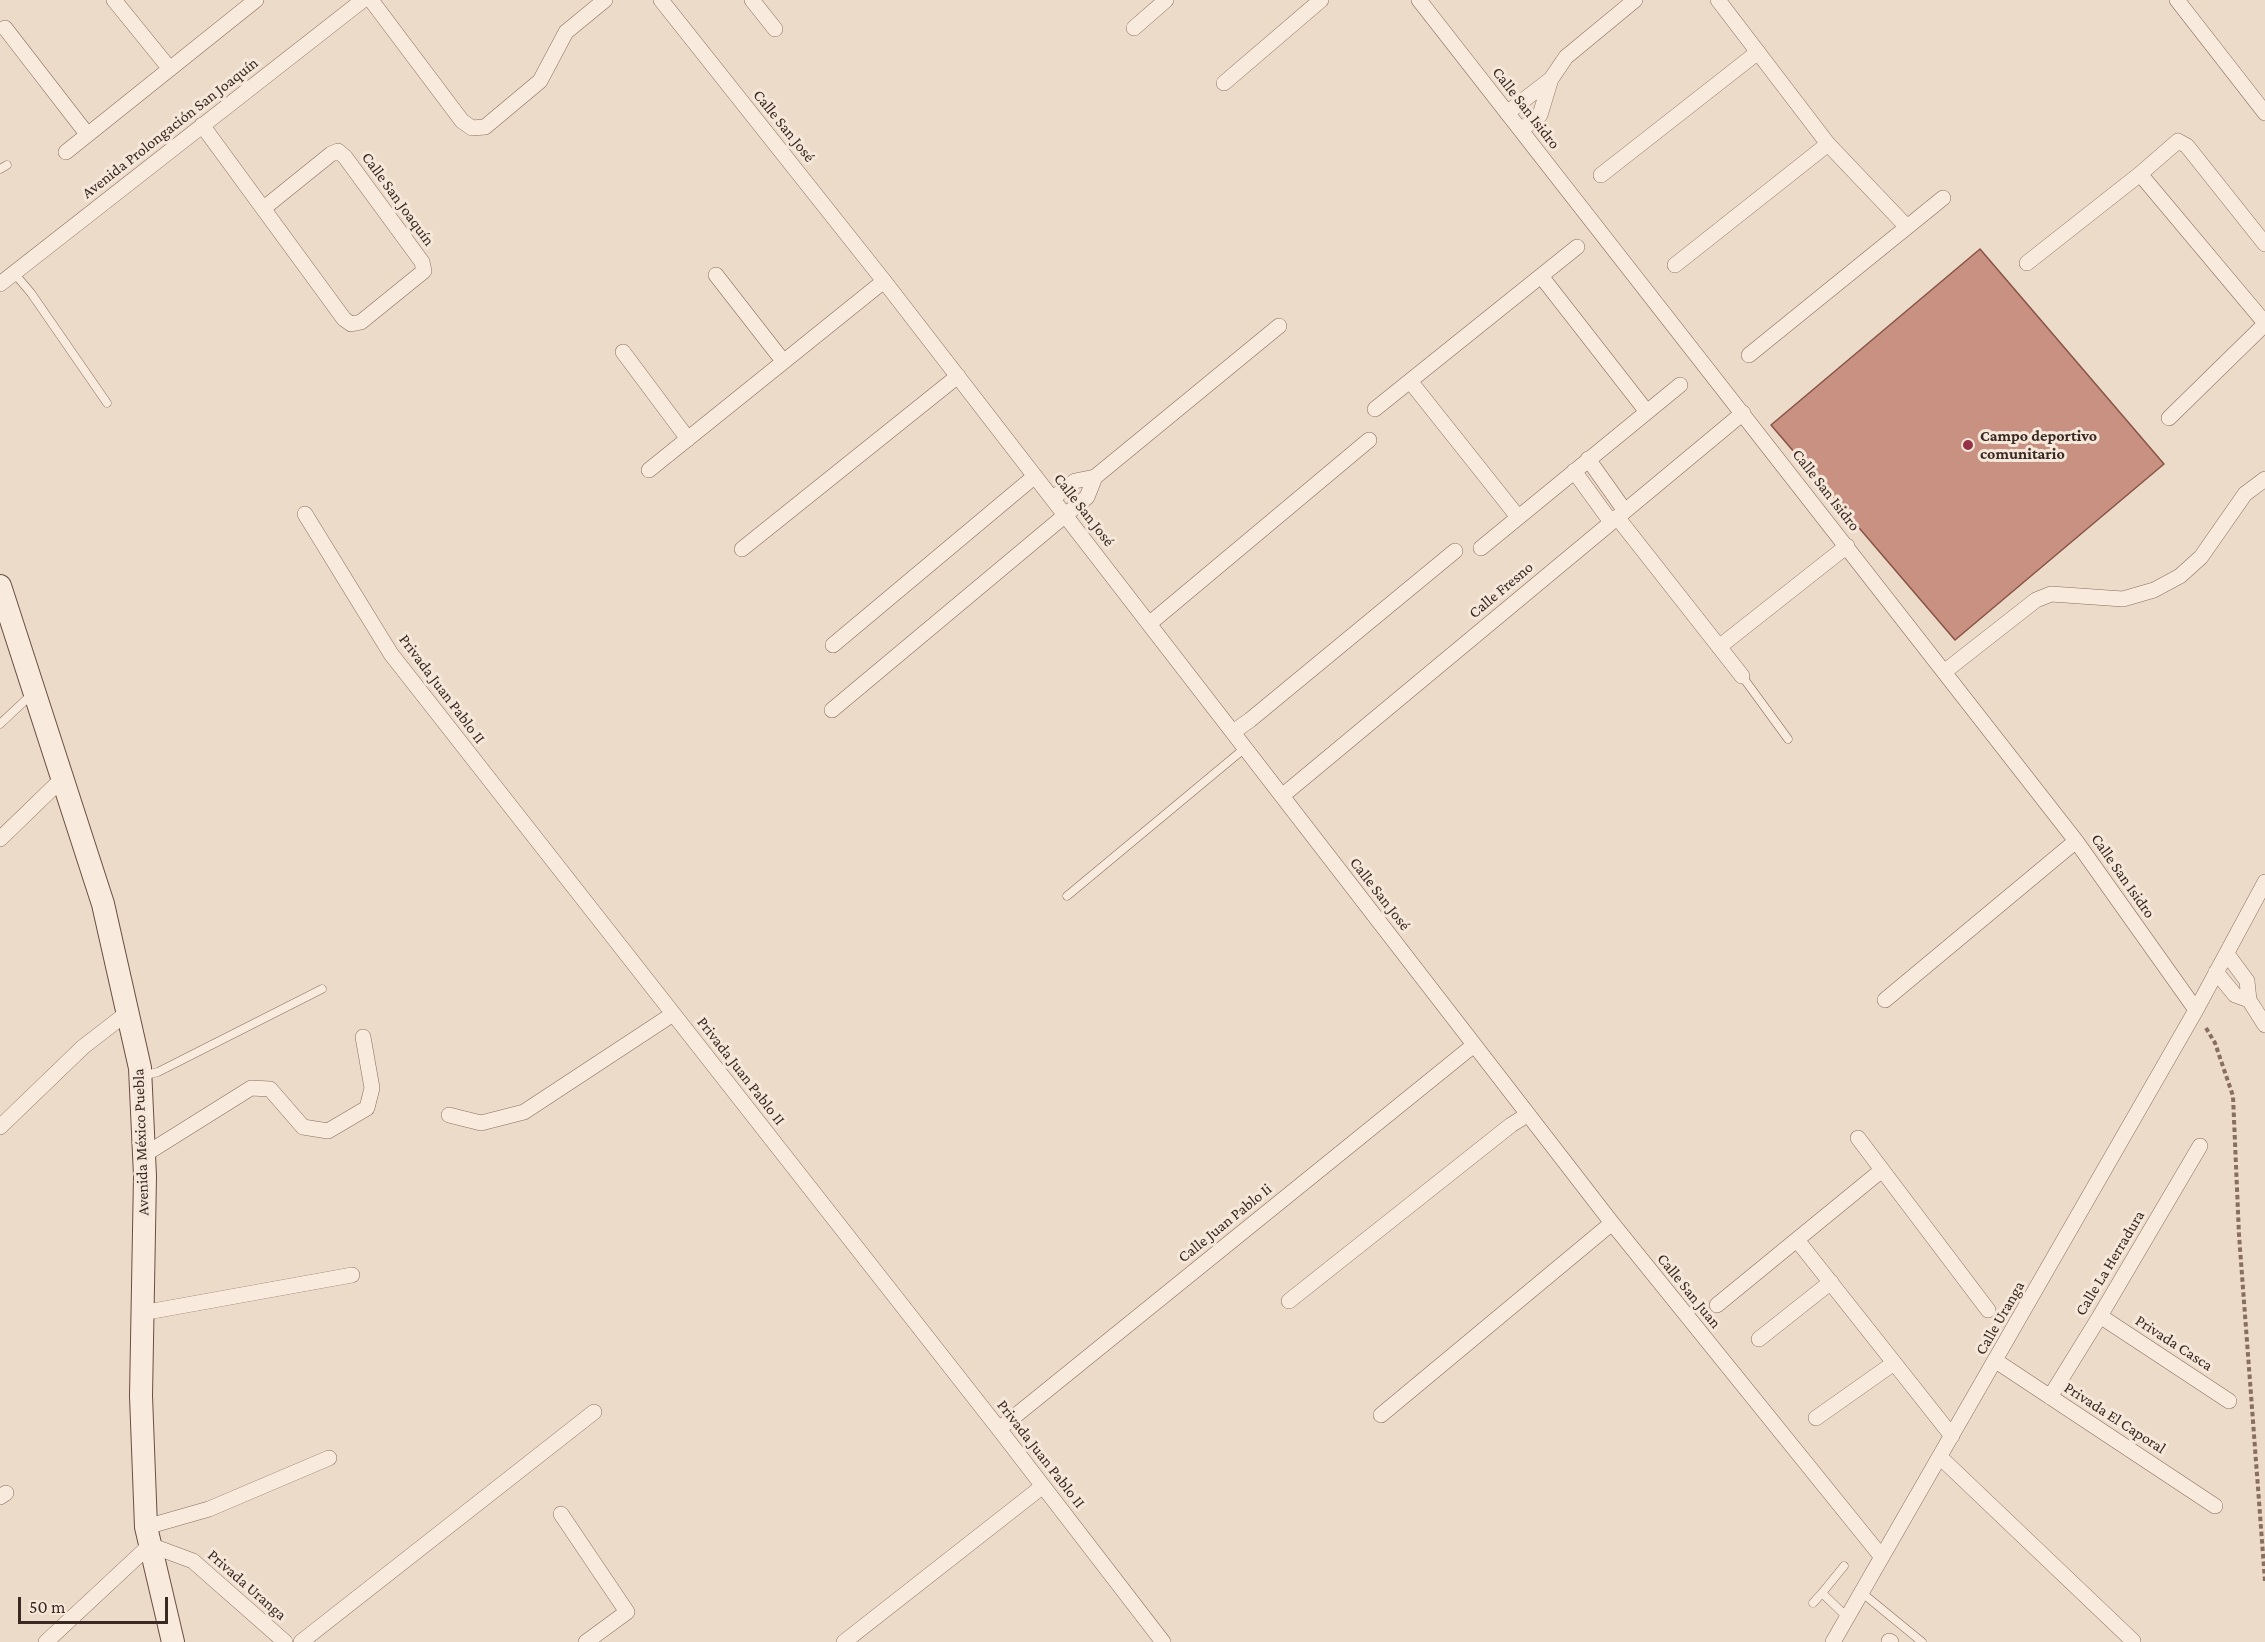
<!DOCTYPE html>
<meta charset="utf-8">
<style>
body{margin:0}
#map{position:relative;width:2265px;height:1642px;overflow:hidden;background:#eddbca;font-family:"Crimson Pro",serif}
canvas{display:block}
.scale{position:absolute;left:18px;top:1597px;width:150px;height:27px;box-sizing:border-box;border:3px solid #3a2922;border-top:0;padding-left:8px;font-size:18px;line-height:21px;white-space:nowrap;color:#3a2922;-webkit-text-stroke:4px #f5e7d9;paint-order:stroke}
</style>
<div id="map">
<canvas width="2265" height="1642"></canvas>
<div class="scale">50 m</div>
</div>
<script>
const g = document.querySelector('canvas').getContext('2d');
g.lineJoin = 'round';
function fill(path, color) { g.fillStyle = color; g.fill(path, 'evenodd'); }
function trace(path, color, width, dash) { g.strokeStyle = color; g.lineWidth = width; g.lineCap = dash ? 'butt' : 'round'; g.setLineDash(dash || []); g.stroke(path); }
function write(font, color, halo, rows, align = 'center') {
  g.font = font + ' "Crimson Pro",serif'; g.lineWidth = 6; g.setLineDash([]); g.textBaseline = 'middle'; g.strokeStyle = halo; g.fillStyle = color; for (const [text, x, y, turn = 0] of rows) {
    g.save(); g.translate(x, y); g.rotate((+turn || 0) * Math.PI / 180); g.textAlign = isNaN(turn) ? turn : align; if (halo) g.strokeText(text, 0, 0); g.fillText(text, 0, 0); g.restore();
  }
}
const building = new Path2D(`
 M 1980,249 L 2164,464 L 1955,640 L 1771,425 Z`);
fill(building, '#c99182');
trace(building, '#875346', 1.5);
const service = new Path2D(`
 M 0,169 L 7,165
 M 14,273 L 31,293 L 107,403
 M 1742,676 L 1788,739
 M 0,724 L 31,695
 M 1067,896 L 1245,748
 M 142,1076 L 158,1072 L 322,989
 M 1861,1592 L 1922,1642
 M 1822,1593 L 1844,1566
 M 1813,1603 L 1822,1593 L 1847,1617`);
const minor = new Path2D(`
 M 114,0 L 170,69
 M 371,0 L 462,121 L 472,128 L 485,127 L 540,81 L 566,32 L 605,0
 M 661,0 L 884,281 L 1612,1223 L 1881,1556
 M 752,0 L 775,29
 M 1419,0 L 2076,841 L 2196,1010
 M 1718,0 L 1828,144 L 1907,227
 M 2177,0 L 2265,113
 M 5,28 L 87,134
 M 1134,28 L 1166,0
 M 1224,83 L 1321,0
 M 1507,113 L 1551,79
 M 202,125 L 344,319 L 351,324 L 361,322 L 424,271 L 422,262 L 345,157 L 338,151 L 331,154 L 264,208
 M 1521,130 L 1540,115 L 1551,79 L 1566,57 L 1635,0
 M 66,152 L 256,0
 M 2140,174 L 2265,323
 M 1601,175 L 1758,52
 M 2027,263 L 2140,174 L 2178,141 L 2187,146 L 2265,244
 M 1675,265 L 1828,144
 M 716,275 L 783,361
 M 1541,276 L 1647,412
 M 0,284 L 363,0
 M 623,352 L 688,439
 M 1749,355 L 1943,198
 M 1410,381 L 1518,517
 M 1375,409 L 1577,247
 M 2169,418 L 2265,324
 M 1588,459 L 1625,511
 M 649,470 L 884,281
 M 1574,471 L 1611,522
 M 1053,498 L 1075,481 L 1095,477 L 1279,326
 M 305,514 L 391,654 L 999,1429 L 1163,1642
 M 1617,517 L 1742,676
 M 1481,548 L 1680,385
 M 742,549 L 958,376
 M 1149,624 L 1369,440
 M 833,645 L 1035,476
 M 1719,647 L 1847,546
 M 1944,672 L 2036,600 L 2051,594 L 2123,599 L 2154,590 L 2180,576 L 2201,557 L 2245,494 L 2265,479
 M 832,710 L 1087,497 L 1095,477
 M 1233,732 L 1250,720 L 1455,551
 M 1282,796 L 1743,413
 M 0,839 L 62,779
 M 2227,954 L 2247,981 L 2249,1000 L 2265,1025
 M 2216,972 L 2235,995 L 2249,1000
 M 1885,1000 L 2076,841
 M 449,1115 L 481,1123 L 524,1112 L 673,1014
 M 0,1127 L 83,1047 L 127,1013
 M 1858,1138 L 1988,1310
 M 144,1155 L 251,1088 L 270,1089 L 303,1127 L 328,1131 L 367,1108 L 372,1088 L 363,1037
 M 1797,1240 L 1952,1436
 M 1289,1301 L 1511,1125 L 1527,1115
 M 1717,1305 L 1882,1170
 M 142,1313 L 352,1275
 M 2100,1316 L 2229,1401
 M 1759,1339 L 1831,1282
 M 1996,1361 L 2215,1506
 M 2050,1397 L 2100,1316 L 2200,1146
 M 1381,1415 L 1612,1223
 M 1816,1418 L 1894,1363
 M 999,1429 L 1474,1045
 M 1940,1457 L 2133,1641
 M 0,1497 L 6,1493
 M 561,1514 L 627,1612 L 586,1642
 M 146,1527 L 209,1509 L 329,1458
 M 1889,1641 L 1891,1642
 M 46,1642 L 150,1545 L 193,1561 L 285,1642
 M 301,1642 L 594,1412
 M 844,1642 L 1043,1486
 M 1833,1642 L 2196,1010 L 2265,882`);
const secondary = new Path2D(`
 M 0,586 L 103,904 L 140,1068 L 145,1176 L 141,1396 L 146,1527 L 173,1642`);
trace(service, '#896d5f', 9);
trace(minor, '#896d5f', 16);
trace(secondary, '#6b4e42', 24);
trace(new Path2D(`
 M 2206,1028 L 2215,1043 L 2233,1096 L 2239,1235 L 2265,1581`), '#896d5f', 4, [4.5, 3]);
trace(service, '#f8eadd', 8);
trace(minor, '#f8eadd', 15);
trace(secondary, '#f8eadd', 22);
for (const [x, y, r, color] of [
 [1968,445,6,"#953246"]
]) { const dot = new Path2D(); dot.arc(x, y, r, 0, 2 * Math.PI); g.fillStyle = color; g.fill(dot); trace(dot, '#f5e7d9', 2); }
write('16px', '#3a2922', '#f5e7d9', [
 ["Calle San Isidro",1526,108,52],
 ["Calle San José",784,126,51],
 ["Avenida Prolongación San Joaquín",170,128,-38],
 ["Calle San Joaquín",398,199,54],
 ["Calle San Isidro",1826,490,52],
 ["Calle San José",1084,510,52],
 ["Calle Fresno",1501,590,-40],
 ["Privada Juan Pablo II",442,689,53],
 ["Calle San Isidro",2123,876,55],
 ["Calle San José",1380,894,52],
 ["Privada Juan Pablo II",741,1071,52],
 ["Avenida México Puebla",141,1142,-92],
 ["Calle Juan Pablo Ii",1225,1223,-39],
 ["Calle La Herradura",2110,1263,-59],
 ["Calle San Juan",1689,1291,51],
 ["Calle Uranga",2000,1318,-60],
 ["Privada Casca",2174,1343,33],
 ["Privada El Caporal",2115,1418,33],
 ["Privada Juan Pablo II",1041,1454,52],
 ["Privada Uranga",247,1585,41]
]);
write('bold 16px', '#3a2922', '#f5e7d9', [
 ["Campo deportivo",1980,436],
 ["comunitario",1980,454]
], 'left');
</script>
